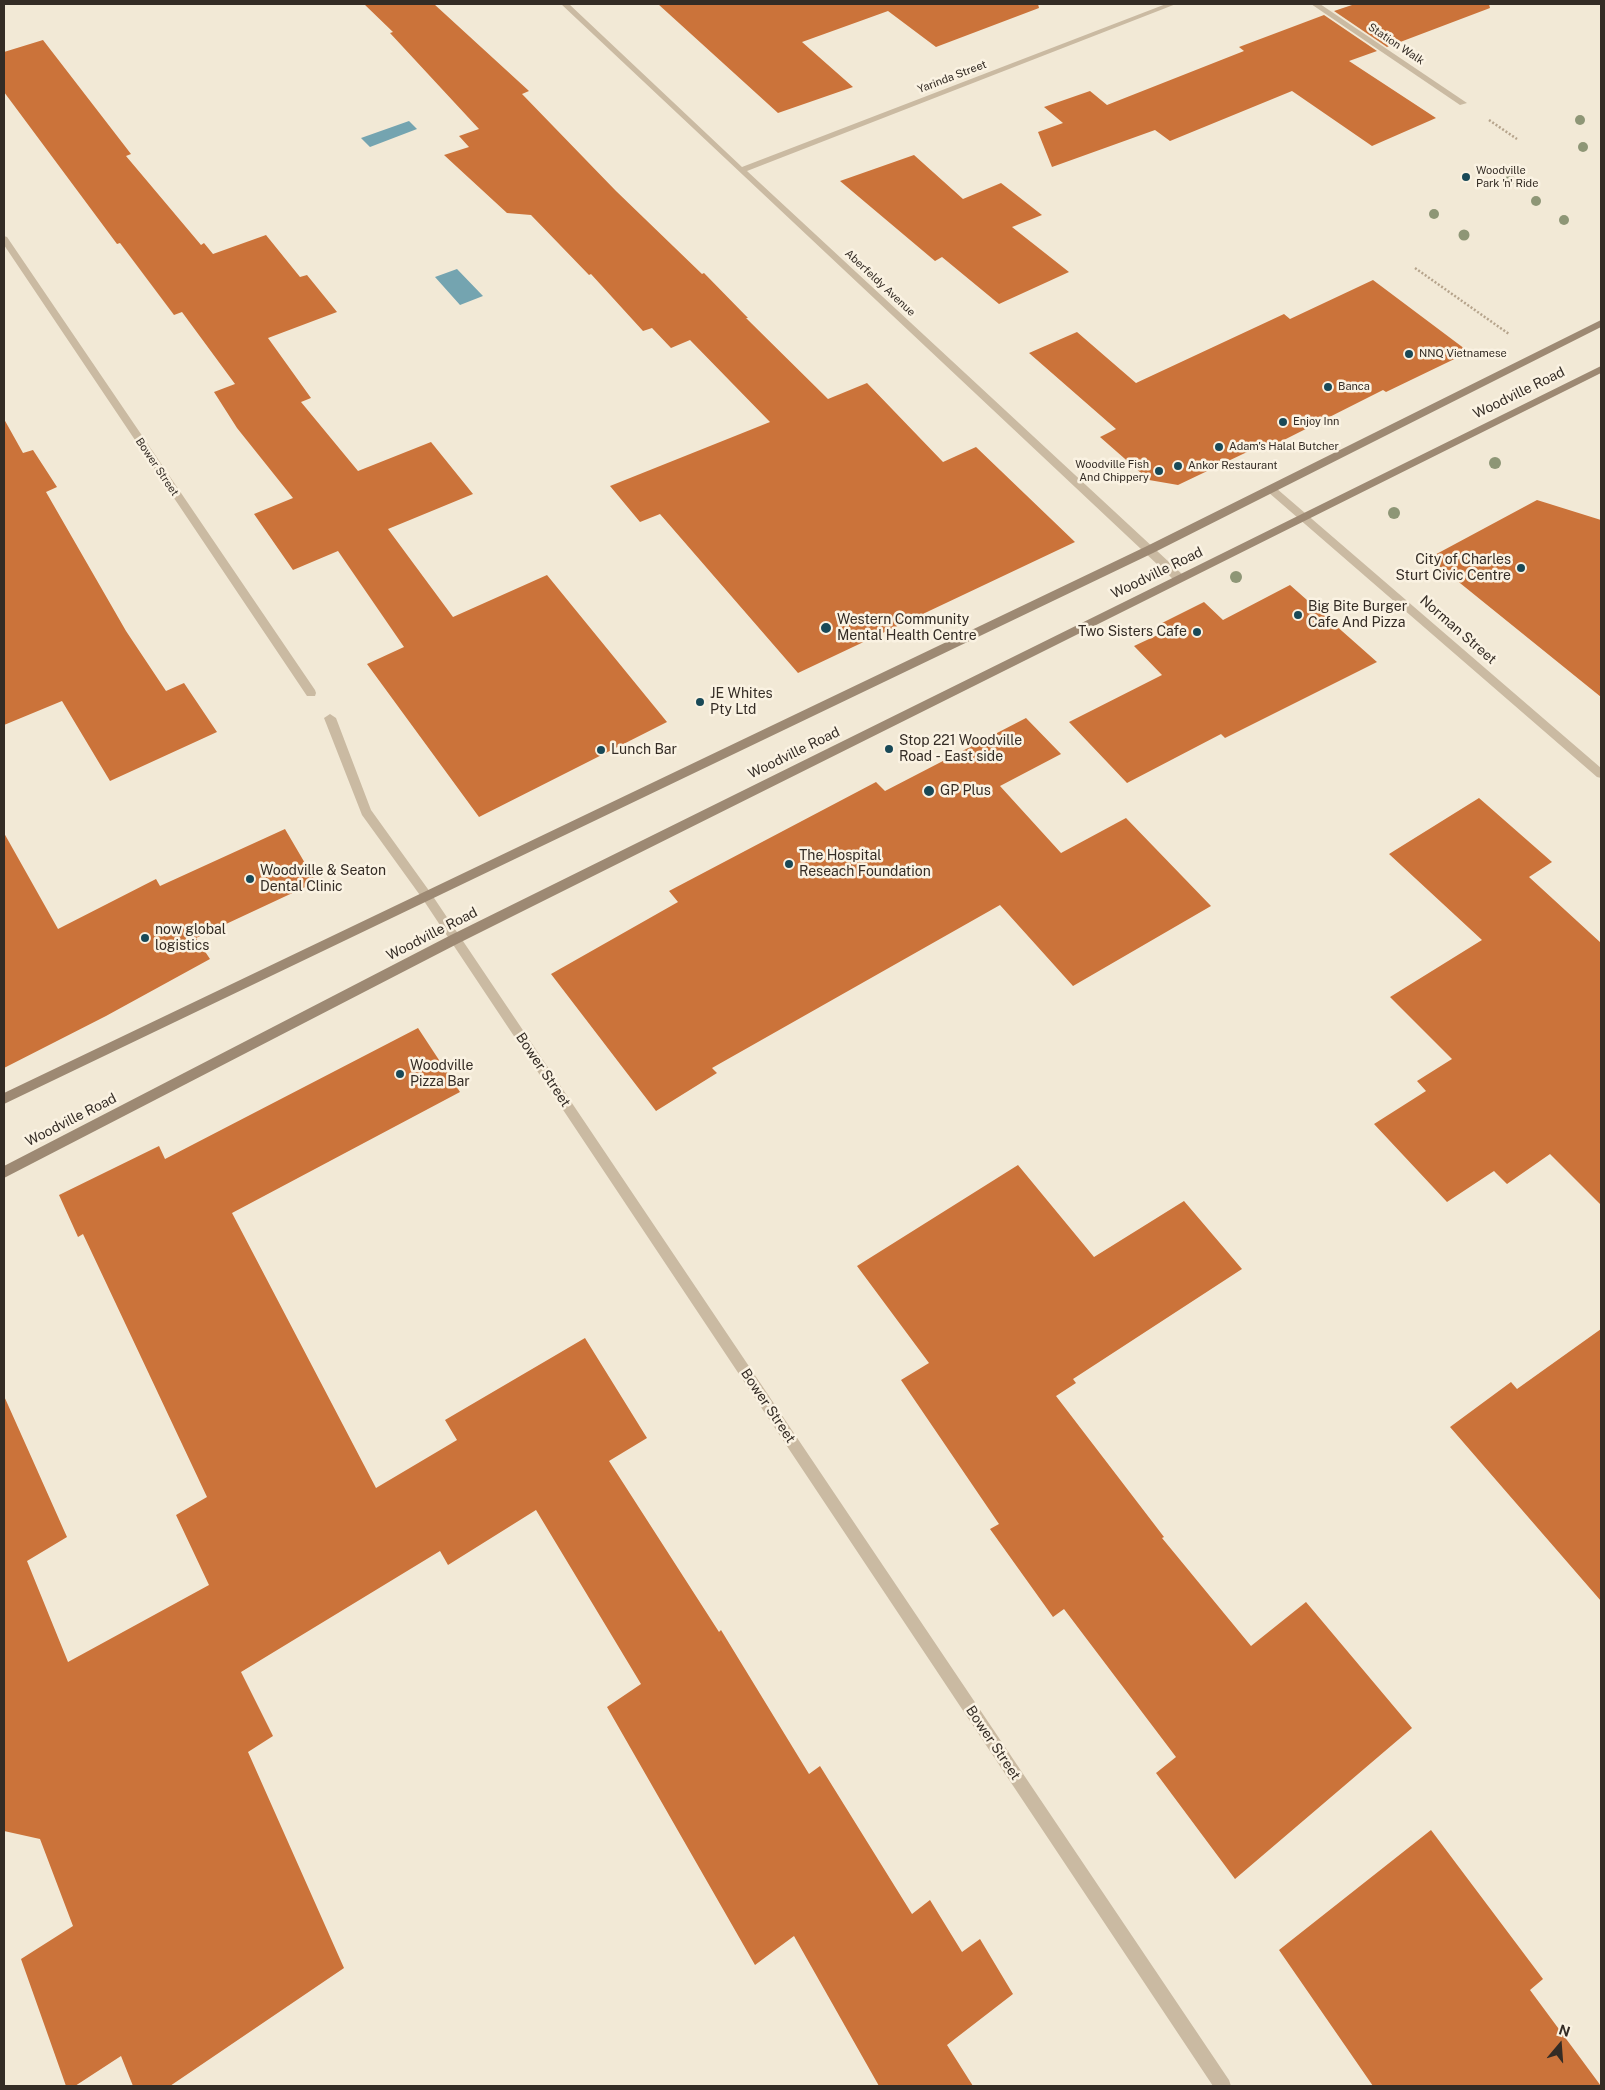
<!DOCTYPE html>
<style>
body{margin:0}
#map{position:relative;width:1605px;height:2090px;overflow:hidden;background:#f2e9d6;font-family:"Public Sans",sans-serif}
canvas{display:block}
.frame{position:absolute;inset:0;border:5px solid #342c25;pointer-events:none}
.north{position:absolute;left:1535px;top:2020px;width:50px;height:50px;-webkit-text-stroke:4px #faf2e2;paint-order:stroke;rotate:18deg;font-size:14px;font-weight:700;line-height:20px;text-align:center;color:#342c25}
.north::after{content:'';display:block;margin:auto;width:18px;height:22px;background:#342c25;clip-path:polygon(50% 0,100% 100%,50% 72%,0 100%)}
</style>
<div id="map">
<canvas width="1605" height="2090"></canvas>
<div class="frame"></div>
<div class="north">N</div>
</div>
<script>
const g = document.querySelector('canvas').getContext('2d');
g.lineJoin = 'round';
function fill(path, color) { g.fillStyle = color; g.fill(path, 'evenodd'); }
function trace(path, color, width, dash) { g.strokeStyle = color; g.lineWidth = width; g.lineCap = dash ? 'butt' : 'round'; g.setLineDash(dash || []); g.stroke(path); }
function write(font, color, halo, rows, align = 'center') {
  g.font = font + ' "Public Sans",sans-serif'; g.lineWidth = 5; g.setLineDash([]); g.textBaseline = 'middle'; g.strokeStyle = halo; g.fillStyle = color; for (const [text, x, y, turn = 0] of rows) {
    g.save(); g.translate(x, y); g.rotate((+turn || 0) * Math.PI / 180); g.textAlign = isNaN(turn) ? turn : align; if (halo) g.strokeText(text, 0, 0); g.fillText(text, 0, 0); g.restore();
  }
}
fill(new Path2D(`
 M 409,121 L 417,129 L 370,147 L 361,138 Z
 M 457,269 L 483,296 L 460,305 L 435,277 Z`), '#74a4b0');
fill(new Path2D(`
 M 364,4 L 434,4 L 529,91 L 522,94 L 616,191 L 702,274 L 704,273 L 748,318 L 746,318 L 828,399 L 867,383 L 943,462 L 976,447 L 1075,542 L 798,673 L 660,514 L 640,522 L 610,486 L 770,422 L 690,340 L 671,348 L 652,328 L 643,331 L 591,274 L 589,275 L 531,215 L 507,213 L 444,155 L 469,147 L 459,136 L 479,129 L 390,33 L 393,32 Z
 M 658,4 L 1038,4 L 1039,8 L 936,47 L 888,11 L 802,42 L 853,87 L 778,113 Z
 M 1355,4 L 1489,4 L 1490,8 L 1387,47 L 1334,11 Z
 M 1324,15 L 1377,51 L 1349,61 L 1436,118 L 1372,146 L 1292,91 L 1170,141 L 1155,130 L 1052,167 L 1038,132 L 1063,123 L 1044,107 L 1090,91 L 1107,105 L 1244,51 L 1239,47 Z
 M 43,40 L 131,154 L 126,156 L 201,245 L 204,243 L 213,254 L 266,235 L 300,277 L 307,275 L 337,312 L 268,338 L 311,398 L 301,402 L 358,471 L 431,442 L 473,494 L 388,529 L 453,617 L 547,575 L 667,722 L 479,817 L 367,664 L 404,647 L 338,551 L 293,570 L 254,514 L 293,498 L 237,428 L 214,392 L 235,384 L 182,312 L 174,315 L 120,243 L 117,244 L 4,92 L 4,52 Z
 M 914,155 L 963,199 L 1001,183 L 1042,215 L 1012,227 L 1069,272 L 999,304 L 942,257 L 935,261 L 840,181 Z
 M 1373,280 L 1469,352 L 1386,392 L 1383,390 L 1272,446 L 1268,442 L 1178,485 L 1149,480 L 1100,437 L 1116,429 L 1029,353 L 1077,332 L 1136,383 L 1284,314 L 1290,319 Z
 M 4,419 L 23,453 L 33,450 L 57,487 L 46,492 L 126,631 L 166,691 L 184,683 L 217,732 L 110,781 L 62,701 L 4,725 Z
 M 1537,500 L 1601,520 L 1601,697 L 1429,558 Z
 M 1290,585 L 1377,662 L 1225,738 L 1221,734 L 1127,783 L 1069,722 L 1162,675 L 1134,646 L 1164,632 L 1158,625 L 1204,602 L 1223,620 Z
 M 1026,718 L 1061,754 L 1000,786 L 1061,853 L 1126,818 L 1211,906 L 1073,986 L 1000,905 L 712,1068 L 717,1073 L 656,1111 L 551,974 L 678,902 L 669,891 L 876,782 L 885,791 Z
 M 1479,798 L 1552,862 L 1529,877 L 1601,943 L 1601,1205 L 1550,1154 L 1507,1184 L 1494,1171 L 1447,1202 L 1374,1124 L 1426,1091 L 1417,1081 L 1452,1059 L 1390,997 L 1482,940 L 1389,854 Z
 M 285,829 L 316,882 L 196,938 L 210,959 L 106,1016 L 4,1068 L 4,833 L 58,929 L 156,879 L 160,886 Z
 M 418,1028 L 460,1092 L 232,1213 L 376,1488 L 457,1440 L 445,1420 L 585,1338 L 647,1438 L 609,1461 L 719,1632 L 721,1630 L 809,1774 L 820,1766 L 912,1914 L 930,1900 L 962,1952 L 980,1939 L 1013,1994 L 947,2045 L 973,2086 L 879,2086 L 794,1936 L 755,1965 L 607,1707 L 641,1684 L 536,1510 L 448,1565 L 440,1551 L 241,1672 L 273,1736 L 248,1752 L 344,1968 L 170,2086 L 133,2086 L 121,2056 L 75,2086 L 66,2086 L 21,1959 L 73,1926 L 40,1839 L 4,1831 L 4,1396 L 67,1537 L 27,1561 L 68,1662 L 209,1585 L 176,1515 L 207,1497 L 83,1234 L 78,1237 L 59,1195 L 159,1146 L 165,1159 Z
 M 1018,1165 L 1094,1257 L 1184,1201 L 1242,1269 L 1073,1379 L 1076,1383 L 1056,1396 L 1164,1537 L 1162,1538 L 1251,1646 L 1306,1602 L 1412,1728 L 1235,1879 L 1156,1773 L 1176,1757 L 1064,1609 L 1053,1617 L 990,1529 L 999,1524 L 901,1380 L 929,1363 L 857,1266 Z
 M 1601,1329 L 1601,1601 L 1450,1427 L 1511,1382 L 1517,1389 Z
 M 1431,1830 L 1543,1979 L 1530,1990 L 1601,2086 L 1373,2086 L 1279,1950 Z`), '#cb733a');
trace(new Path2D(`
 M 1489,120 L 1517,139
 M 1415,268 L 1509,334`), '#b6a48c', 2.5, [2, 2]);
fill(new Path2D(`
 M 1311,4 L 1320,4 L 1467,103 L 1460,105 Z`), '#cabaa2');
fill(new Path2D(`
 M 561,4 L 569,4 L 742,167 L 1166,4 L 1176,4 L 747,171 L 1183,575 L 1184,578 L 1183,581 L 1175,581 Z
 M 4,236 L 7,237 L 315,690 L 316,693 L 315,696 L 307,696 L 4,245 Z
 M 1272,487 L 1276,488 L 1601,768 L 1601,778 L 1597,777 L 1268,492 L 1268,488 Z
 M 330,714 L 336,718 L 371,810 L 430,892 L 1229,2080 L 1231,2086 L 1213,2086 L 422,898 L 362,815 L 324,718 Z`), '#cabaa2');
fill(new Path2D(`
 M 1601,320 L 1601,327 L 1153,553 L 4,1104 L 4,1093 L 1145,547 Z
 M 1601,366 L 1601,373 L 459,943 L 4,1178 L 4,1166 L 451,935 Z`), '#9d8973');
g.fillStyle = '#8e9676';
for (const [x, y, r] of [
 [1580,120,5],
 [1583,147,5],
 [1510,180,5],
 [1536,201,5],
 [1434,214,5],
 [1564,220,5],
 [1464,235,5.5],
 [1495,463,6],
 [1394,513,6],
 [1236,577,6]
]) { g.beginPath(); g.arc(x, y, r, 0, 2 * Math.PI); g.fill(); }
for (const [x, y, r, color] of [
 [1466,177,5,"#194957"],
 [1409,354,5,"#194957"],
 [1328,387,5,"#194957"],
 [1283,422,5,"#194957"],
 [1219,447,5,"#194957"],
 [1178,466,5,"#194957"],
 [1159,471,5,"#194957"],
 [1521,568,5,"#194957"],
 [1298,615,5,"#194957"],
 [826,628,6,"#194957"],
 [1197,632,5,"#194957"],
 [700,702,5,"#194957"],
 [889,749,5,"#194957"],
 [601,750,5,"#194957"],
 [929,791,6,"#194957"],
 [789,864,5,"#194957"],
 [250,879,5,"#194957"],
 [145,938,5,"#194957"],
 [400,1074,5,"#194957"]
]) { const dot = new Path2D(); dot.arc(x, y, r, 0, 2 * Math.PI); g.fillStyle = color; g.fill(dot); trace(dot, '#faf2e2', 2); }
write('11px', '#342c25', '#faf2e2', [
 ["Station Walk",1396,44,34],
 ["Yarinda Street",952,77,-21],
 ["Aberfeldy Avenue",880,283,43],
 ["Bower Street",157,467,56]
]);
write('11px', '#342c25', '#faf2e2', [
 ["Woodville",1476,171],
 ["Park 'n' Ride",1476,184],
 ["NNQ Vietnamese",1419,354],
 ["Banca",1338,387],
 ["Enjoy Inn",1293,422],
 ["Adam's Halal Butcher",1229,447],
 ["Woodville Fish",1149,465,"right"],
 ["And Chippery",1149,478,"right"],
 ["Ankor Restaurant",1188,466]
], 'left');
write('14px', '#342c25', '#faf2e2', [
 ["Woodville Road",1519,393,-26],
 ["Woodville Road",1157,573,-26],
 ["Norman Street",1458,630,41],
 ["Woodville Road",794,753,-26],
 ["Woodville Road",432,934,-27],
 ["Bower Street",543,1070,56],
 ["Woodville Road",71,1120,-27],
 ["Bower Street",768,1406,56],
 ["Bower Street",993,1743,56]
]);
write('14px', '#342c25', '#faf2e2', [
 ["City of Charles",1511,560,"right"],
 ["Sturt Civic Centre",1511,576,"right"],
 ["Big Bite Burger",1308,607],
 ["Cafe And Pizza",1308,623],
 ["Western Community",837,620],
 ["Mental Health Centre",837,636],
 ["Two Sisters Cafe",1187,632,"right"],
 ["JE Whites",710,694],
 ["Pty Ltd",710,710],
 ["Stop 221 Woodville",899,741],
 ["Road - East side",899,757],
 ["Lunch Bar",611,750],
 ["GP Plus",940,791],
 ["The Hospital",799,856],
 ["Reseach Foundation",799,872],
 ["Woodville & Seaton",260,871],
 ["Dental Clinic",260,887],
 ["now global",155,930],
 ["logistics",155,946],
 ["Woodville",410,1066],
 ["Pizza Bar",410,1082]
], 'left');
</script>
